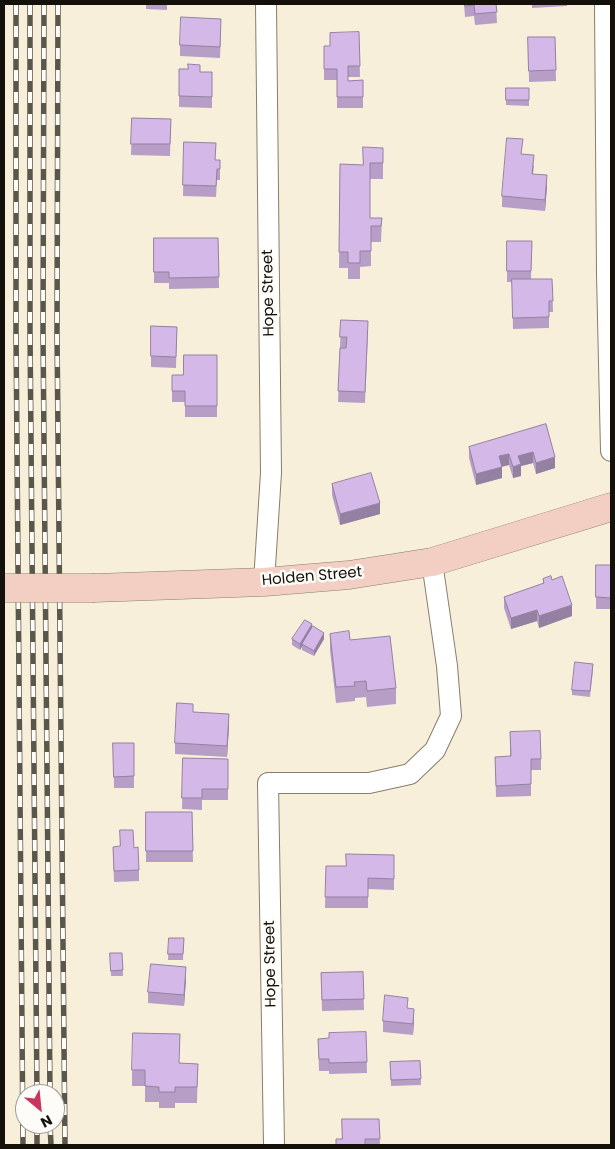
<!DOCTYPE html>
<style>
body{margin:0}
#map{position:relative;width:615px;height:1149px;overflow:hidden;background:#f7efd9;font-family:Poppins,sans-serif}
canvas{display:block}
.frame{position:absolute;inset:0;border:5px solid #14110a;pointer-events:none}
.north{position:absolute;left:15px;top:1084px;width:50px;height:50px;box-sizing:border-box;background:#fefcf8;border:1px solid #a09e99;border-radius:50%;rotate:152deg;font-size:14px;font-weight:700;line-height:20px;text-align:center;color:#14110a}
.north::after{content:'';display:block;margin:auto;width:18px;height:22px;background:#c7375d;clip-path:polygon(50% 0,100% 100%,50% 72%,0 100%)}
</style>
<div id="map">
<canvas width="615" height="1149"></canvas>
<div class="frame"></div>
<div class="north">N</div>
</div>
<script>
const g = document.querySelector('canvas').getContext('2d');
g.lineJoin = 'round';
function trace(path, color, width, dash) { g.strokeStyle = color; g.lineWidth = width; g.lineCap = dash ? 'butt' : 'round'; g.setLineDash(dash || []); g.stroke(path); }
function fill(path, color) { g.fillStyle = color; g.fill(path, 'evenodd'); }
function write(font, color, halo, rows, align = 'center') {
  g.font = font + ' Poppins,sans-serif'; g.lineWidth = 5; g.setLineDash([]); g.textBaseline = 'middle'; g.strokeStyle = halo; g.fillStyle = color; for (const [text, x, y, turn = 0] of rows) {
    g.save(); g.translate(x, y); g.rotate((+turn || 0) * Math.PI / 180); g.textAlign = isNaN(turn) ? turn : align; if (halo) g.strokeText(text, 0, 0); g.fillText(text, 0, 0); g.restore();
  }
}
const minor = new Path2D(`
 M 605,4 L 607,274 L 611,451
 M 264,582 L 271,473 L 266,4
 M 274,1145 L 268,783 L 369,783 L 410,774 L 435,750 L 451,716 L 447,666 L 432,562`);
const secondary = new Path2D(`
 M 95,588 L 264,582 L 349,575 L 432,562 L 611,507`);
trace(minor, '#867e6b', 22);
trace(secondary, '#867e6b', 29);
trace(minor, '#fff', 20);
trace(secondary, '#f3cec3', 28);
const rail = new Path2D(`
 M 16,4 L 16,332 L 23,1145
 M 30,4 L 30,332 L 37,1094
 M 44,4 L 43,332 L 50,1094
 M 58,4 L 57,332 L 65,1145
 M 37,1124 L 37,1145
 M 50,1124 L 51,1145`);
trace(rail, '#5a564a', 5.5);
trace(rail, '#fefcf8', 4, [11]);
const secondaryBridge = new Path2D(`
 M 4,588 L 95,588`);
trace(secondaryBridge, '#867e6b', 29, []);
trace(secondaryBridge, '#f3cec3', 28);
fill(new Path2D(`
 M 146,4 L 167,4 L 167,10 L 146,9 Z
 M 464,4 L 496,4 L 497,23 L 475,25 L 474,16 L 465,17 Z
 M 532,4 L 567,4 L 567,6 L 532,8 Z
 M 221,30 L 220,58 L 180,56 L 180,45 Z
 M 359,32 L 360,77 L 348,77 L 348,81 L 363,80 L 363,108 L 337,108 L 337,80 L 324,80 L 324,46 L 330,46 Z
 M 528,37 L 555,37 L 556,81 L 529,82 Z
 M 179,69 L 200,72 L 212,72 L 212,108 L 179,107 Z
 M 506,88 L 529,88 L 529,106 L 506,105 Z
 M 132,118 L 171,119 L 170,156 L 131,155 Z
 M 184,142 L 216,160 L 220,160 L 220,180 L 217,180 L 216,197 L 183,196 Z
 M 383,148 L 383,179 L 370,179 L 370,218 L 382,218 L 381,242 L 371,242 L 371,266 L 360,267 L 360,279 L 348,279 L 348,268 L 339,268 L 340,164 L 363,165 Z
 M 522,154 L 534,166 L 533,174 L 547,186 L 545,211 L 502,207 L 502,196 Z
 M 154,238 L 218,238 L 219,288 L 169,289 L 169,283 L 154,283 Z
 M 507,241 L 532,241 L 531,279 L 552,279 L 553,312 L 549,312 L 549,328 L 513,329 L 512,282 L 507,282 Z
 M 341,320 L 368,332 L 365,403 L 338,402 Z
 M 151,326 L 177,327 L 176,368 L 151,367 Z
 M 172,375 L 217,406 L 217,417 L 185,417 L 185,402 L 172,402 Z
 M 546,424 L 555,468 L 536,474 L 533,463 L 521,466 L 521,476 L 513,478 L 509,465 L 502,467 L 502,478 L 476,485 L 469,458 L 469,447 Z
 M 332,484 L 380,514 L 340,525 L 332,495 Z
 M 596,565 L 611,565 L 611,609 L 596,609 Z
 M 543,579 L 552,580 L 572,616 L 539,628 L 537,621 L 511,629 L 504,608 L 504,597 L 543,584 Z
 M 312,628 L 324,639 L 314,656 L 302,650 L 302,645 L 300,650 L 292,645 L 292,639 Z
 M 330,634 L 350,640 L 396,688 L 396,704 L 367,707 L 366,697 L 355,698 L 355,701 L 336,703 L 330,650 Z
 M 593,670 L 590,697 L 572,695 L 572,690 Z
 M 193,712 L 229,726 L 227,757 L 175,754 L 175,743 Z
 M 510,732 L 541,759 L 541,770 L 531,770 L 531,796 L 496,797 L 495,757 L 510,757 Z
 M 113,743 L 134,743 L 134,788 L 114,788 Z
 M 183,758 L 228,759 L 228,800 L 202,800 L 202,810 L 182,809 Z
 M 146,812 L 192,812 L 193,862 L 146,862 Z
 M 113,847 L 134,848 L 139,870 L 139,881 L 114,882 Z
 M 394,855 L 394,890 L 368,889 L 368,908 L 325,908 L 326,866 L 346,866 Z
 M 169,938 L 184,938 L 183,960 L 168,960 Z
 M 110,953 L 122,953 L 123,976 L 111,976 Z
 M 363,972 L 364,1010 L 322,1011 L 321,973 Z
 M 186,979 L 184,1006 L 148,1003 L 148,992 Z
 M 414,1020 L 413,1035 L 383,1032 L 383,1021 Z
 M 366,1032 L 367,1073 L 329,1074 L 329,1071 L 319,1071 L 318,1039 L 329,1038 Z
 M 420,1061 L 421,1085 L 391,1086 L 390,1062 Z
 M 180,1063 L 198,1064 L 197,1103 L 175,1103 L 175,1108 L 159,1108 L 159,1102 L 145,1102 L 145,1086 L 132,1086 L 132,1070 Z
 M 379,1119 L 380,1145 L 336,1145 L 342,1139 Z`), '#b69ec7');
fill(new Path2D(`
 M 547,175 L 547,186 L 545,211 L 545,200 Z
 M 533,452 L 533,463 L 521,466 L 521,476 L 513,478 L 513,467 L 518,456 Z
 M 509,454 L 509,465 L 499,467 L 499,456 Z
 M 555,457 L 555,468 L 536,474 L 536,463 Z
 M 502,467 L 502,478 L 476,485 L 476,474 Z
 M 380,503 L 380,514 L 340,525 L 340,514 Z
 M 572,605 L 572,616 L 539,628 L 539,616 Z
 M 537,610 L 537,621 L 511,629 L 511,618 Z
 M 312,624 L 312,630 L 300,650 L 300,644 Z
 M 324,633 L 324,639 L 314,656 L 314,651 Z
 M 229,714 L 229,726 L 227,757 L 227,746 Z
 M 186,967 L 186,979 L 184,1006 L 184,995 Z
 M 414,1009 L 414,1020 L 413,1035 L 413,1024 Z`), '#9481a2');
const building = new Path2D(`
 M 465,4 L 496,4 L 497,12 L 475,14 L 474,5 L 465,6 Z
 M 181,17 L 221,19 L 220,47 L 180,45 Z
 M 359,32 L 360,66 L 348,66 L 348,81 L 363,80 L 363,97 L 337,97 L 337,69 L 324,69 L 324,46 L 330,46 L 330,33 Z
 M 528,37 L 555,37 L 556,70 L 529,71 Z
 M 188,64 L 200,65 L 200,72 L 212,72 L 212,97 L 179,96 L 179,69 L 188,69 Z
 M 506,88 L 529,88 L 529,100 L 506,100 Z
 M 132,118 L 171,119 L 170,144 L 131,144 Z
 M 507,138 L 523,139 L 521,154 L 534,155 L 532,174 L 547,175 L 545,200 L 502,196 Z
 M 184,142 L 216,143 L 215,160 L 220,160 L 220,169 L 217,169 L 216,186 L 183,185 Z
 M 363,147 L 383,148 L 383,163 L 370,163 L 370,218 L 382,218 L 381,226 L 371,226 L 371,251 L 360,251 L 360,263 L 348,263 L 348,252 L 339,252 L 340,164 L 363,165 Z
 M 154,238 L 218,238 L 219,277 L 169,278 L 169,272 L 154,272 Z
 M 507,241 L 532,241 L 531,271 L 507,271 Z
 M 512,279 L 552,279 L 553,301 L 549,301 L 549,317 L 513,318 Z
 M 341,320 L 368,321 L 365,392 L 338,391 L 340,348 L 346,348 L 347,337 L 340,337 Z
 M 151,326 L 177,327 L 176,357 L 151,356 Z
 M 184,355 L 217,355 L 217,406 L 185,406 L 185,391 L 172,391 L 172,375 L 183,375 Z
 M 546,424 L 555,457 L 536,463 L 533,452 L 518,456 L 521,464 L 513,467 L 509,454 L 499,456 L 502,467 L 476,474 L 469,447 Z
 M 371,473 L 380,503 L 340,514 L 332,484 Z
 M 596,565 L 611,565 L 611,598 L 596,597 Z
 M 551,576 L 552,580 L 562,576 L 572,605 L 539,616 L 537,610 L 511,618 L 504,597 L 544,583 L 543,579 Z
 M 305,620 L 312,624 L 300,644 L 292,639 Z
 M 313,626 L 324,633 L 314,651 L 302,644 Z
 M 349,631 L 350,640 L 390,636 L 396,688 L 367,691 L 366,681 L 354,682 L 355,686 L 336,687 L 330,634 Z
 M 575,662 L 593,664 L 590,691 L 572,690 Z
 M 177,703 L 193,704 L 193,712 L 229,714 L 227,746 L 175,743 Z
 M 540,731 L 541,759 L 531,759 L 531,784 L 496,786 L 495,757 L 511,756 L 510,732 Z
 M 113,743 L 134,743 L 134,776 L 114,777 Z
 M 183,758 L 228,759 L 228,789 L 202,789 L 202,798 L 182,798 Z
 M 146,812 L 192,812 L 193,851 L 146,851 Z
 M 120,830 L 133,830 L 134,848 L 138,847 L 139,870 L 114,871 L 113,847 L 120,846 Z
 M 346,854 L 394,855 L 394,879 L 368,878 L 368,897 L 325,897 L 326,866 L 346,866 Z
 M 169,938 L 184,938 L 183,954 L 168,954 Z
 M 110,953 L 122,953 L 123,970 L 111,971 Z
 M 151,964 L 186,967 L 184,995 L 148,992 Z
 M 363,972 L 364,999 L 322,1000 L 321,973 Z
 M 385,995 L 408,998 L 407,1008 L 414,1009 L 413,1024 L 383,1021 Z
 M 366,1032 L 367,1062 L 329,1063 L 329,1059 L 319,1059 L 318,1039 L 329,1038 L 329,1033 Z
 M 133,1033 L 180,1034 L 179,1063 L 198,1064 L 197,1087 L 175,1087 L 175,1092 L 159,1092 L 159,1087 L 145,1086 L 145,1070 L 132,1070 Z
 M 420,1061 L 421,1079 L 391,1080 L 390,1062 Z
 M 342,1119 L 379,1119 L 380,1139 L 365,1139 L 365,1145 L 336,1145 L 336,1139 L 342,1139 Z`);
fill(building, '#d4b8e7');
trace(building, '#9481a2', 1);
write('15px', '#14110a', '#fefcf8', [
 ["Hope Street",269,293,-91],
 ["Holden Street",312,577,-5],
 ["Hope Street",271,964,-91]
]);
</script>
